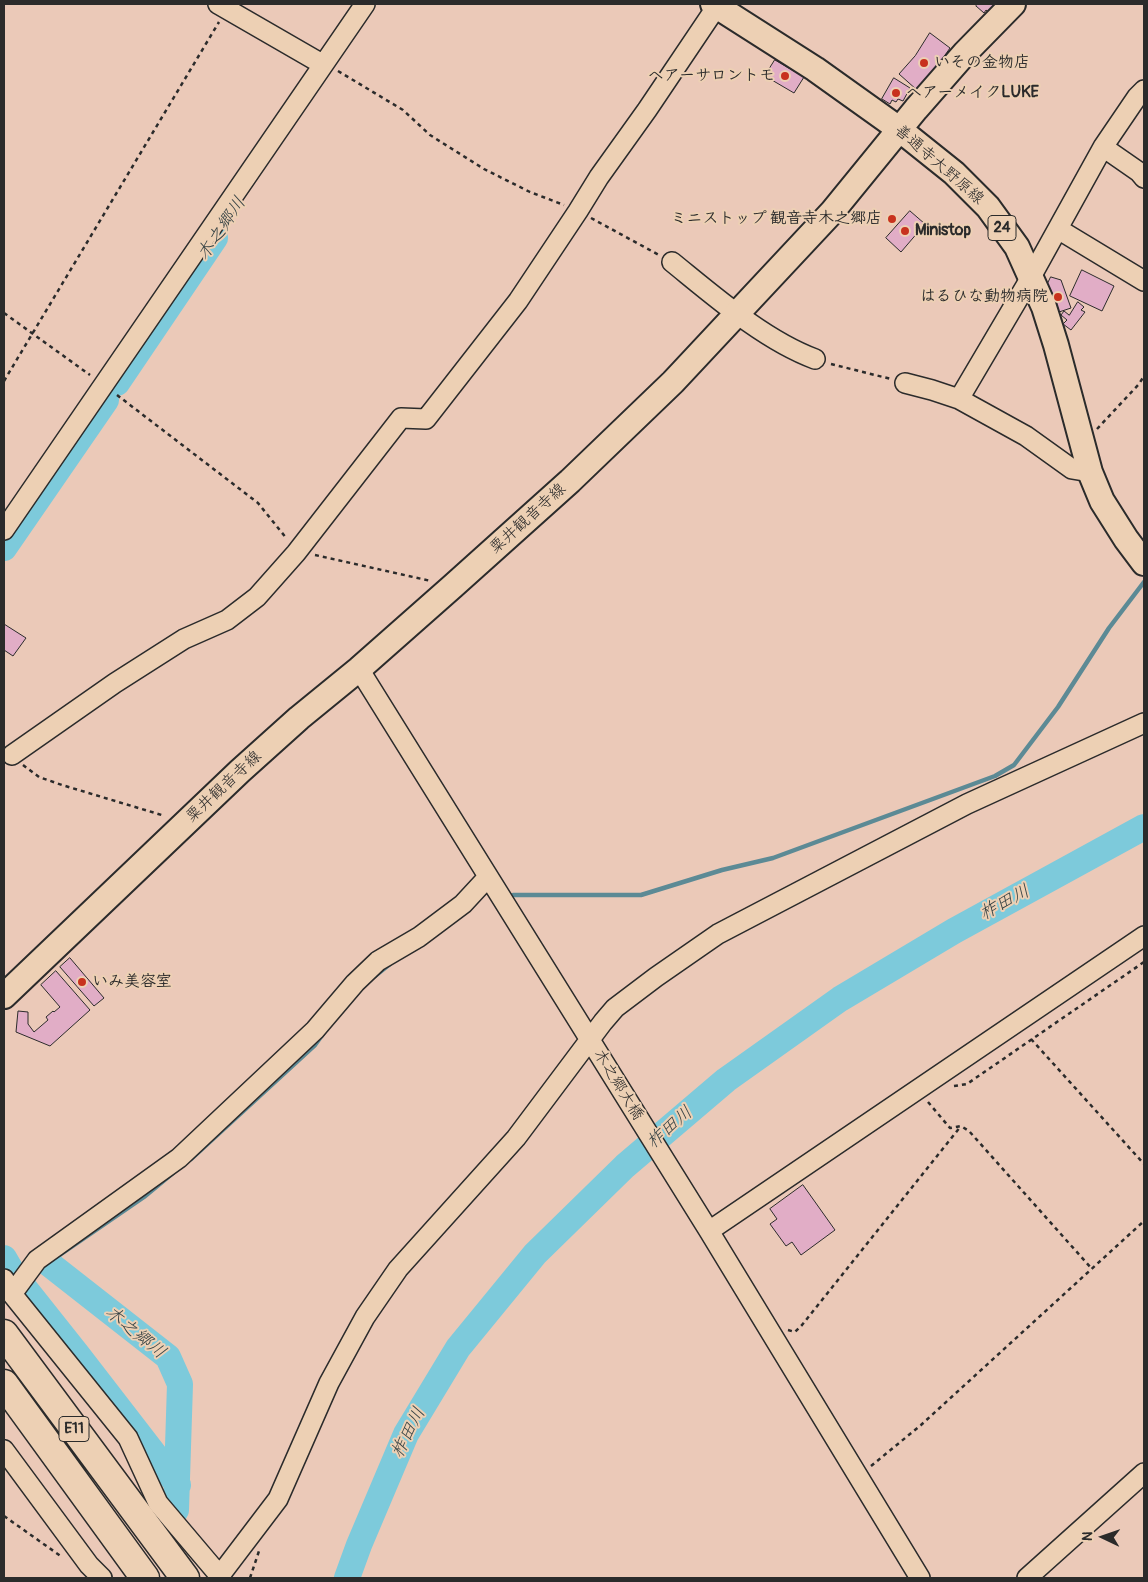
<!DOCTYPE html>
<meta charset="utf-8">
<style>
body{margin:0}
#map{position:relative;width:1148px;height:1582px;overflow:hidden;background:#ebc9b8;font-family:Pangolin,sans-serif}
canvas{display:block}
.frame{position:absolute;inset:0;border:5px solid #2b2b2b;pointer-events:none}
.north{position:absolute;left:1078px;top:1512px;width:50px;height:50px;-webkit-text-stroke:4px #edd0b4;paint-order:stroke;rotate:273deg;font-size:14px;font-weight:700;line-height:20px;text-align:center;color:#2b2b2b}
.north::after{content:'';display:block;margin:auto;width:18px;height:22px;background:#2b2b2b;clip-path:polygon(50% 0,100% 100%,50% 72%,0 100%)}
</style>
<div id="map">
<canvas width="1148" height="1582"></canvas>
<div class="frame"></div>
<div class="north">N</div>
</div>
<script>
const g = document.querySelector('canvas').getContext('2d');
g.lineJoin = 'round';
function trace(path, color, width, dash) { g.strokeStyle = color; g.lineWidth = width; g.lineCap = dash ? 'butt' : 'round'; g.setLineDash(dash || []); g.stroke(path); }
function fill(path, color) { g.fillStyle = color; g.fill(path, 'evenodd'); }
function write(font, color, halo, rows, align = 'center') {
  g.font = font + ' Pangolin,"Klee One",sans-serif'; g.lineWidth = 4; g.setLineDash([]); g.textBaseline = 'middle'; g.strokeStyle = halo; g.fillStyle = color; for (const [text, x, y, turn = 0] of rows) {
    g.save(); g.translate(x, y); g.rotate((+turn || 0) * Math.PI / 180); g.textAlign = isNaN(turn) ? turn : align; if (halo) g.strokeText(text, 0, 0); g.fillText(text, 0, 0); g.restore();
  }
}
trace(new Path2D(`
 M 513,895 L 641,895 L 722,870 L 773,858 L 995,776 L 1014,765 L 1058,707 L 1109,628 L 1144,582
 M 375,976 L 390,964
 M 191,1159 L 315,1045 L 323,1034
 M 48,1263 L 144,1197 L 173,1173`), '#5c8a95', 4.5);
trace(new Path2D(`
 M 117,383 L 215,238
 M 4,548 L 106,400
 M 4,1258 L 15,1277
 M 48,1263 L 168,1357 L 180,1384 L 176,1510
 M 23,1286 L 77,1354 L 178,1485
 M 347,1578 L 359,1545 L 406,1434 L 458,1348 L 535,1254 L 625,1166 L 726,1080 L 840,999 L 954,931 L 1144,827`), '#7dcadb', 26);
const building = new Path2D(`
 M 978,4 L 998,4 L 992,15 L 986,10 L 984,13 L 976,6 Z
 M 930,33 L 950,48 L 934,71 L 917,90 L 899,74 L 915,56 Z
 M 775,60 L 804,77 L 794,93 L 765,76 Z
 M 894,78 L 910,88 L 903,101 L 898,99 L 896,102 L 892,100 L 890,104 L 882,99 Z
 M 910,211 L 925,224 L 901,252 L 886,238 Z
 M 1082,270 L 1114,286 L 1102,311 L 1070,296 Z
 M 1051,277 L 1061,280 L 1071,308 L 1056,313 L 1046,287 Z
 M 1078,302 L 1084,307 L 1081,310 L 1085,312 L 1071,330 L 1063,324 L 1067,320 L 1061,315 L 1064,311 L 1069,315 Z
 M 4,624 L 26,638 L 13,656 L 4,650 Z
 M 70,958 L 104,998 L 94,1006 L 60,967 Z
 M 56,971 L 90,1010 L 50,1046 L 16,1032 L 18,1011 L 28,1012 L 28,1024 L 34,1032 L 48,1020 L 46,1017 L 53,1011 L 54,1012 L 60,1007 L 41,985 Z
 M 803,1185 L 835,1230 L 801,1255 L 792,1242 L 786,1246 L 770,1224 L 777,1219 L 770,1209 Z`);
fill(building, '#e1adc6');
trace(building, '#2b2b2b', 1);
const minor = new Path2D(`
 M 218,4 L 322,64
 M 1103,147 L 1139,172 L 1144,178
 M 1058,229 L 1144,281
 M 672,262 C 714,296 764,340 815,359
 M 905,383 L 932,390 L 959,399 L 1026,436 L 1072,469 L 1090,472
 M 959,399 L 1031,277 L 1103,147 L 1137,97 L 1144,90
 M 4,530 L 365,4
 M 359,669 L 709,1231 L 920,1578
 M 12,755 L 115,683 L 184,639 L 227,620 L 257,597 L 296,553 L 401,418 L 426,419 L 518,301 L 578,211 L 599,177 L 647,110 L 717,6
 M 709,1231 L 1144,936
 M 4,1279 L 12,1294 L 128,1438 L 158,1503 L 219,1575
 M 12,1294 L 37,1260 L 179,1158 L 315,1030 L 355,983 L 378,961 L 419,937 L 463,904 L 488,877
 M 4,1450 L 89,1565 L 102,1578
 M 218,1578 L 278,1499 L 329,1383 L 365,1317 L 398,1269 L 516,1138 L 603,1022 L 615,1008 L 656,977 L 718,934 L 967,804 L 1144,723
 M 1027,1578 L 1144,1473`);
const major = new Path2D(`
 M 713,4 L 815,69 L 899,129 L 954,173 L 988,207 L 1017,247 L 1044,307 L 1056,345 L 1090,472 L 1102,501 L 1126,539 L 1144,563
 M 4,996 L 240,771 L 299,718 L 359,669 L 453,586 L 570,481 L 673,382 L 832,212 L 916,109 L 965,53 L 1013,4`);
const highway = new Path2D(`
 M 4,1334 L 185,1578
 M 4,1384 L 145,1578`);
trace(minor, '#2b2b2b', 22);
trace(major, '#2b2b2b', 28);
trace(highway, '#2b2b2b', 31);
trace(new Path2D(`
 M 338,71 L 403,110 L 430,135 L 484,169 L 530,192 L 564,205
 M 591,218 L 659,255
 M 4,313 L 90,375
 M 831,364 L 891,379
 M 4,381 L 219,22
 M 117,395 L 258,503 L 287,539
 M 1097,429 L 1139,384 L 1144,376
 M 315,555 L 431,581
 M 23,765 L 39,777 L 62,785 L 165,816
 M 1031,1039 L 1144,1164
 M 954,1086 L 967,1084 L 1144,962
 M 928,1102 L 950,1128 L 961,1126 L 969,1131 L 1092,1269
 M 788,1330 L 795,1332 L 802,1325 L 961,1126
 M 871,1466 L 921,1425 L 1144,1221
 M 4,1516 L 62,1557
 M 250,1578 L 259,1551`), '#2b2b2b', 2.5, [4, 4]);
trace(minor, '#edd0b4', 19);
trace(major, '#edd0b4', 24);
trace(highway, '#edd0b4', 28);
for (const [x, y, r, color] of [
 [924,63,5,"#c8321e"],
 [785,76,5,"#c8321e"],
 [896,93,5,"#c8321e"],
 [892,219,5,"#c8321e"],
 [905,231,5,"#c8321e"],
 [1058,297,5,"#c8321e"],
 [82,982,5,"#c8321e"]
]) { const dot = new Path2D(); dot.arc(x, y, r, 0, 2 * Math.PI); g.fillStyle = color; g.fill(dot); trace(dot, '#edd0b4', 2); }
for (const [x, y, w] of [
 [1002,228,28],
 [74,1429,30]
]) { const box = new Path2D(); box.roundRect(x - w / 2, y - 12.5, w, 25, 4); g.fillStyle = '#edd0b4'; g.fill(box); trace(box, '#2b2b2b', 1); }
write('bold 15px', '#2b2b2b', null, [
 ["24",1002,228],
 ["E11",74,1429]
]);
write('bold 16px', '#2b2b2b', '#edd0b4', [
 ["いその金物店",934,63],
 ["ヘアーサロントモ",775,76,"right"],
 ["ヘアーメイクLUKE",906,93],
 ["ミニストップ 観音寺木之郷店",882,219,"right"],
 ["Ministop",915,231],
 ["はるひな動物病院",1048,297,"right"],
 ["いみ美容室",92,982]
], 'left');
write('16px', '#2b2b2b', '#edd0b4', [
 ["善通寺大野原線",939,165,41],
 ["粟井観音寺線",528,519,-42],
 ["粟井観音寺線",224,787,-43],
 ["木之郷大橋",618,1085,58]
]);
write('italic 18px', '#374345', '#edd0b4', [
 ["木之郷川",222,229,-56],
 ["柞田川",1005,903,-28],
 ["柞田川",670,1128,-41],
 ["木之郷川",135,1333,39],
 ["柞田川",409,1433,-63]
]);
</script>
